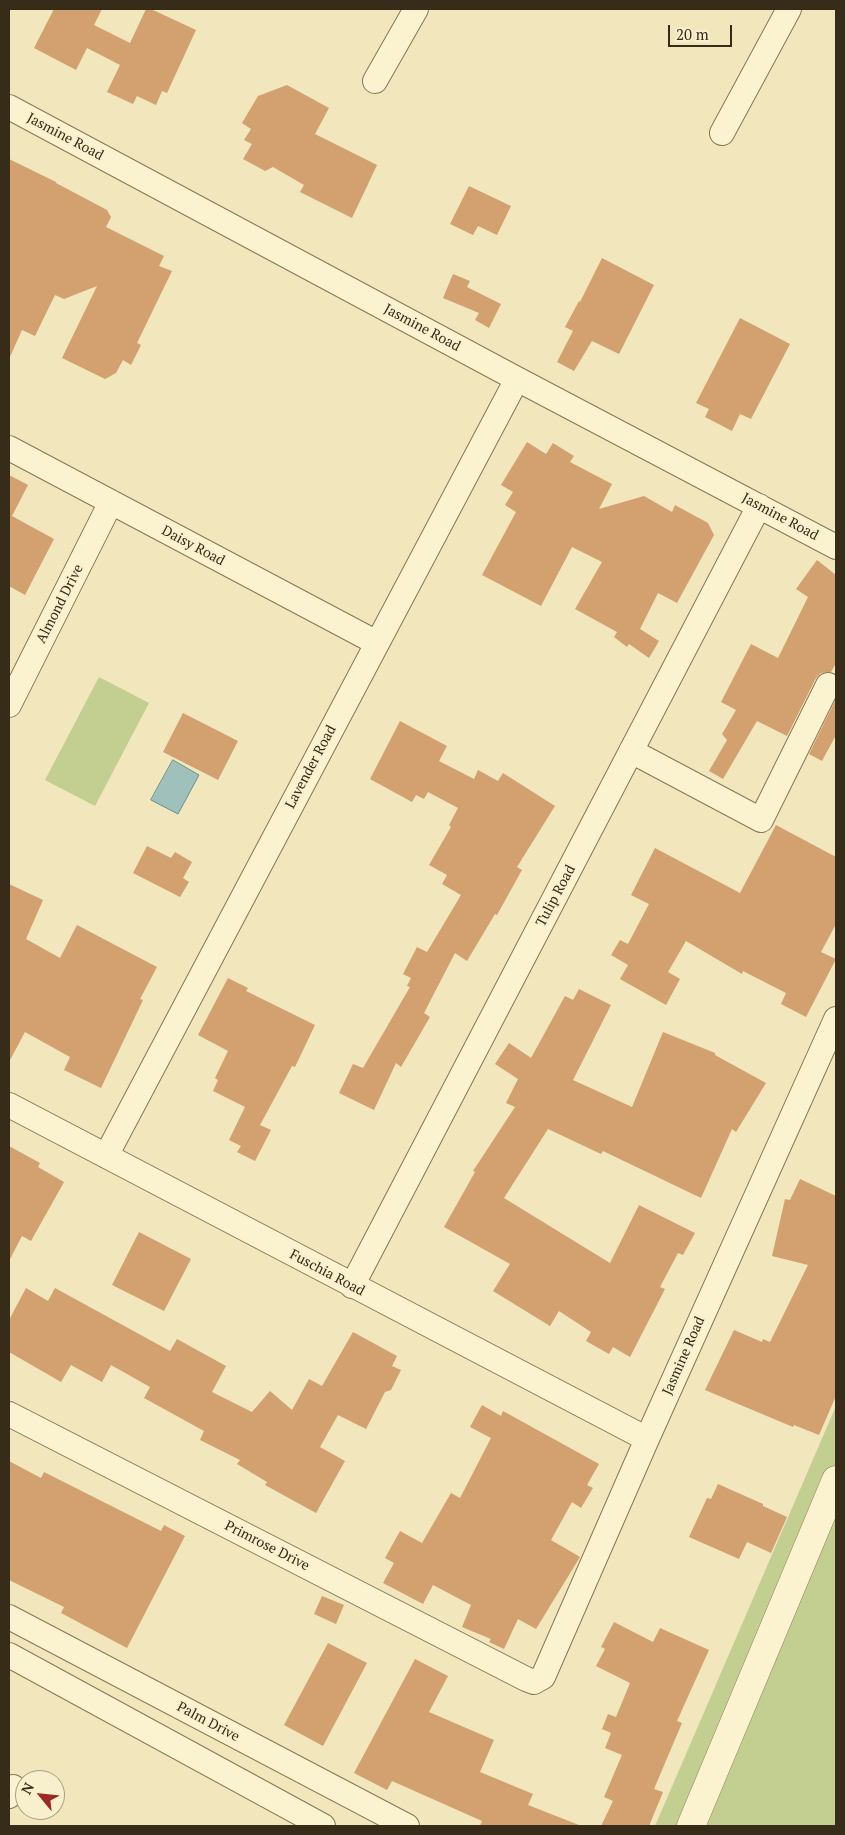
<!DOCTYPE html>
<style>
body{margin:0}
#map{position:relative;width:845px;height:1835px;overflow:hidden;background:#f1e6bc;font-family:"PT Serif",serif}
canvas{display:block}
.frame{position:absolute;inset:0;border:10px solid #372b1a;pointer-events:none}
.north{position:absolute;left:15px;top:1770px;width:50px;height:50px;box-sizing:border-box;background:#f8efcc;border:1px solid #aba185;border-radius:50%;rotate:298deg;font-size:14px;font-weight:700;line-height:20px;text-align:center;color:#372b1a}
.north::after{content:'';display:block;margin:auto;width:18px;height:22px;background:#9d2a20;clip-path:polygon(50% 0,100% 100%,50% 72%,0 100%)}
.scale{position:absolute;left:668px;top:25px;width:64px;height:22px;box-sizing:border-box;border:2px solid #372b1a;border-top:0;padding-left:6px;font-size:15px;line-height:18px;white-space:nowrap;color:#372b1a;-webkit-text-stroke:4px #f8efcc;paint-order:stroke}
</style>
<div id="map">
<canvas width="845" height="1835"></canvas>
<div class="frame"></div>
<div class="north">N</div>
<div class="scale">20 m</div>
</div>
<script>
const g = document.querySelector('canvas').getContext('2d');
g.lineJoin = 'round';
function fill(path, color) { g.fillStyle = color; g.fill(path, 'evenodd'); }
function trace(path, color, width, dash) { g.strokeStyle = color; g.lineWidth = width; g.lineCap = dash ? 'butt' : 'round'; g.setLineDash(dash || []); g.stroke(path); }
function write(font, color, halo, rows, align = 'center') {
  g.font = font + ' "PT Serif",serif'; g.lineWidth = 4; g.setLineDash([]); g.textBaseline = 'middle'; g.strokeStyle = halo; g.fillStyle = color; for (const [text, x, y, turn = 0] of rows) {
    g.save(); g.translate(x, y); g.rotate((+turn || 0) * Math.PI / 180); g.textAlign = isNaN(turn) ? turn : align; if (halo) g.strokeText(text, 0, 0); g.fillText(text, 0, 0); g.restore();
  }
}
fill(new Path2D(`
 M 99,677 L 149,703 L 95,806 L 45,780 Z
 M 836,1406 L 836,1826 L 655,1826 Z`), '#c2cf90');
const water = new Path2D(`
 M 173,760 L 199,775 L 178,814 L 151,800 Z`);
fill(water, '#a0c1bb');
trace(water, '#679089', 1);
fill(new Path2D(`
 M 54,9 L 102,9 L 94,25 L 130,43 L 146,9 L 151,9 L 196,30 L 167,93 L 162,91 L 156,105 L 137,96 L 133,104 L 107,92 L 120,65 L 87,48 L 76,70 L 34,48 Z
 M 287,85 L 329,108 L 315,134 L 377,165 L 352,218 L 300,192 L 304,185 L 273,167 L 265,171 L 243,159 L 252,144 L 244,140 L 251,129 L 242,123 L 258,96 Z
 M 9,159 L 56,182 L 56,183 L 107,210 L 111,217 L 106,227 L 164,256 L 159,266 L 172,271 L 137,343 L 141,345 L 131,365 L 123,360 L 116,373 L 105,379 L 62,358 L 97,286 L 64,299 L 55,295 L 35,336 L 22,330 L 9,359 Z
 M 469,186 L 511,206 L 497,235 L 478,226 L 473,235 L 450,224 Z
 M 602,258 L 654,285 L 619,354 L 592,341 L 574,371 L 557,362 L 573,331 L 565,327 L 579,301 L 580,302 Z
 M 453,274 L 470,281 L 467,287 L 501,304 L 489,328 L 475,320 L 479,313 L 443,298 Z
 M 740,318 L 790,344 L 751,419 L 740,414 L 732,431 L 705,417 L 709,409 L 696,403 Z
 M 527,442 L 546,454 L 553,443 L 574,456 L 570,462 L 612,484 L 599,509 L 644,496 L 672,512 L 675,505 L 708,523 L 714,535 L 677,603 L 658,593 L 640,629 L 659,641 L 649,658 L 629,644 L 627,647 L 614,637 L 617,632 L 575,609 L 602,562 L 572,547 L 541,606 L 482,575 L 516,512 L 505,505 L 513,492 L 501,485 Z
 M 9,475 L 28,485 L 12,516 L 54,539 L 25,595 L 9,586 Z
 M 817,560 L 836,575 L 836,663 L 831,672 L 821,673 L 816,678 L 787,736 L 757,721 L 723,779 L 709,771 L 727,740 L 722,734 L 736,710 L 721,702 L 751,644 L 778,658 L 808,597 L 796,589 Z
 M 836,699 L 836,735 L 822,761 L 809,754 Z
 M 183,713 L 238,741 L 218,780 L 163,752 Z
 M 400,721 L 447,746 L 439,761 L 474,779 L 478,770 L 498,781 L 503,773 L 555,806 L 517,867 L 522,870 L 497,915 L 495,914 L 467,961 L 455,953 L 424,1013 L 430,1017 L 401,1067 L 396,1063 L 374,1110 L 339,1093 L 353,1064 L 363,1068 L 410,987 L 407,986 L 411,978 L 403,974 L 417,947 L 427,952 L 461,895 L 442,884 L 447,875 L 429,865 L 451,827 L 449,825 L 458,808 L 428,792 L 424,799 L 416,795 L 412,802 L 370,779 Z
 M 776,825 L 836,857 L 836,924 L 821,952 L 836,959 L 806,1017 L 781,1004 L 786,993 L 743,971 L 742,974 L 686,941 L 668,972 L 680,979 L 666,1005 L 620,979 L 628,965 L 611,955 L 620,940 L 628,944 L 649,904 L 631,895 L 655,848 L 740,893 Z
 M 147,846 L 171,858 L 175,852 L 192,862 L 183,878 L 189,882 L 180,897 L 133,873 Z
 M 9,884 L 43,900 L 26,939 L 60,958 L 77,925 L 157,967 L 140,999 L 143,1000 L 101,1088 L 64,1070 L 70,1057 L 25,1032 L 9,1062 Z
 M 228,978 L 248,988 L 246,991 L 315,1025 L 295,1067 L 292,1066 L 260,1125 L 271,1130 L 255,1161 L 237,1152 L 241,1146 L 229,1140 L 245,1107 L 213,1091 L 218,1080 L 215,1078 L 228,1051 L 198,1035 Z
 M 579,989 L 611,1005 L 573,1080 L 632,1107 L 663,1032 L 715,1053 L 715,1055 L 766,1083 L 736,1132 L 732,1129 L 701,1198 L 603,1151 L 601,1154 L 548,1129 L 504,1198 L 610,1263 L 639,1205 L 695,1233 L 683,1255 L 678,1253 L 660,1287 L 665,1289 L 630,1357 L 613,1347 L 609,1354 L 586,1341 L 591,1332 L 559,1311 L 550,1326 L 493,1291 L 510,1264 L 444,1227 L 475,1172 L 473,1171 L 515,1107 L 506,1103 L 518,1079 L 495,1064 L 509,1043 L 531,1058 L 565,996 L 573,1000 Z
 M 9,1146 L 40,1163 L 38,1167 L 64,1182 L 31,1241 L 22,1236 L 9,1261 Z
 M 800,1179 L 836,1196 L 836,1396 L 819,1435 L 794,1425 L 793,1427 L 705,1390 L 734,1330 L 762,1342 L 763,1339 L 770,1342 L 808,1265 L 772,1256 L 785,1199 L 790,1200 Z
 M 139,1232 L 191,1259 L 164,1311 L 112,1285 Z
 M 26,1288 L 48,1301 L 55,1288 L 170,1351 L 177,1339 L 226,1366 L 212,1392 L 252,1412 L 270,1391 L 292,1410 L 309,1379 L 322,1386 L 353,1332 L 397,1356 L 392,1366 L 401,1370 L 391,1390 L 385,1392 L 366,1429 L 338,1415 L 320,1447 L 345,1461 L 316,1513 L 265,1485 L 267,1482 L 237,1464 L 240,1460 L 200,1440 L 204,1431 L 144,1398 L 150,1387 L 111,1365 L 102,1382 L 71,1365 L 61,1382 L 9,1352 L 9,1320 Z
 M 482,1405 L 501,1416 L 503,1411 L 599,1464 L 587,1485 L 593,1488 L 581,1508 L 572,1502 L 551,1540 L 580,1557 L 536,1629 L 518,1619 L 504,1649 L 489,1642 L 491,1639 L 462,1627 L 471,1605 L 433,1585 L 423,1604 L 383,1583 L 394,1563 L 385,1558 L 400,1531 L 422,1543 L 451,1493 L 460,1498 L 491,1438 L 470,1427 Z
 M 9,1461 L 41,1478 L 44,1472 L 161,1531 L 164,1525 L 185,1536 L 127,1648 L 61,1613 L 64,1607 L 9,1580 Z
 M 718,1484 L 763,1504 L 763,1506 L 787,1517 L 771,1553 L 747,1542 L 739,1559 L 689,1537 L 707,1498 L 711,1499 Z
 M 322,1596 L 344,1605 L 336,1624 L 314,1614 Z
 M 614,1622 L 653,1642 L 660,1628 L 709,1650 L 677,1721 L 682,1723 L 654,1789 L 663,1792 L 649,1826 L 601,1826 L 613,1801 L 604,1797 L 622,1755 L 605,1748 L 611,1733 L 602,1729 L 608,1714 L 616,1717 L 630,1683 L 596,1666 L 605,1649 L 601,1647 Z
 M 328,1643 L 367,1663 L 323,1746 L 284,1725 Z
 M 415,1659 L 448,1676 L 429,1712 L 494,1740 L 480,1772 L 533,1794 L 528,1805 L 579,1825 L 579,1826 L 480,1826 L 482,1821 L 392,1781 L 387,1790 L 354,1773 Z`), '#d2a16f');
const minor = new Path2D(`
 M 375,81 L 416,9
 M 9,107 L 517,379 L 836,547
 M 722,133 L 789,9
 M 9,448 L 377,643
 M 9,705 L 111,502
 M 631,751 L 761,820 L 828,685
 M 9,1105 L 647,1439
 M 106,1156 L 517,379
 M 352,1286 L 759,506
 M 9,1414 L 526,1679 L 534,1682 L 543,1677 L 647,1439 L 836,1019
 M 9,1617 L 407,1826
 M 9,1655 L 323,1826
 M 9,1796 L 13,1787`);
const tertiary = new Path2D(`
 M 691,1826 L 836,1480`);
trace(minor, '#8a7554', 26);
trace(tertiary, '#8a7554', 29);
trace(minor, '#fbf2d0', 24);
trace(tertiary, '#fbf2d0', 28);
write('14px', '#372b1a', '#f8efcc', [
 ["Jasmine Road",65,137,28],
 ["Jasmine Road",422,328,28],
 ["Jasmine Road",780,517,28],
 ["Daisy Road",193,546,28],
 ["Almond Drive",60,604,-63],
 ["Lavender Road",311,767,-62],
 ["Tulip Road",556,896,-62],
 ["Fuschia Road",327,1273,28],
 ["Jasmine Road",684,1356,-66],
 ["Primrose Drive",267,1546,27],
 ["Palm Drive",208,1722,28]
]);
</script>
